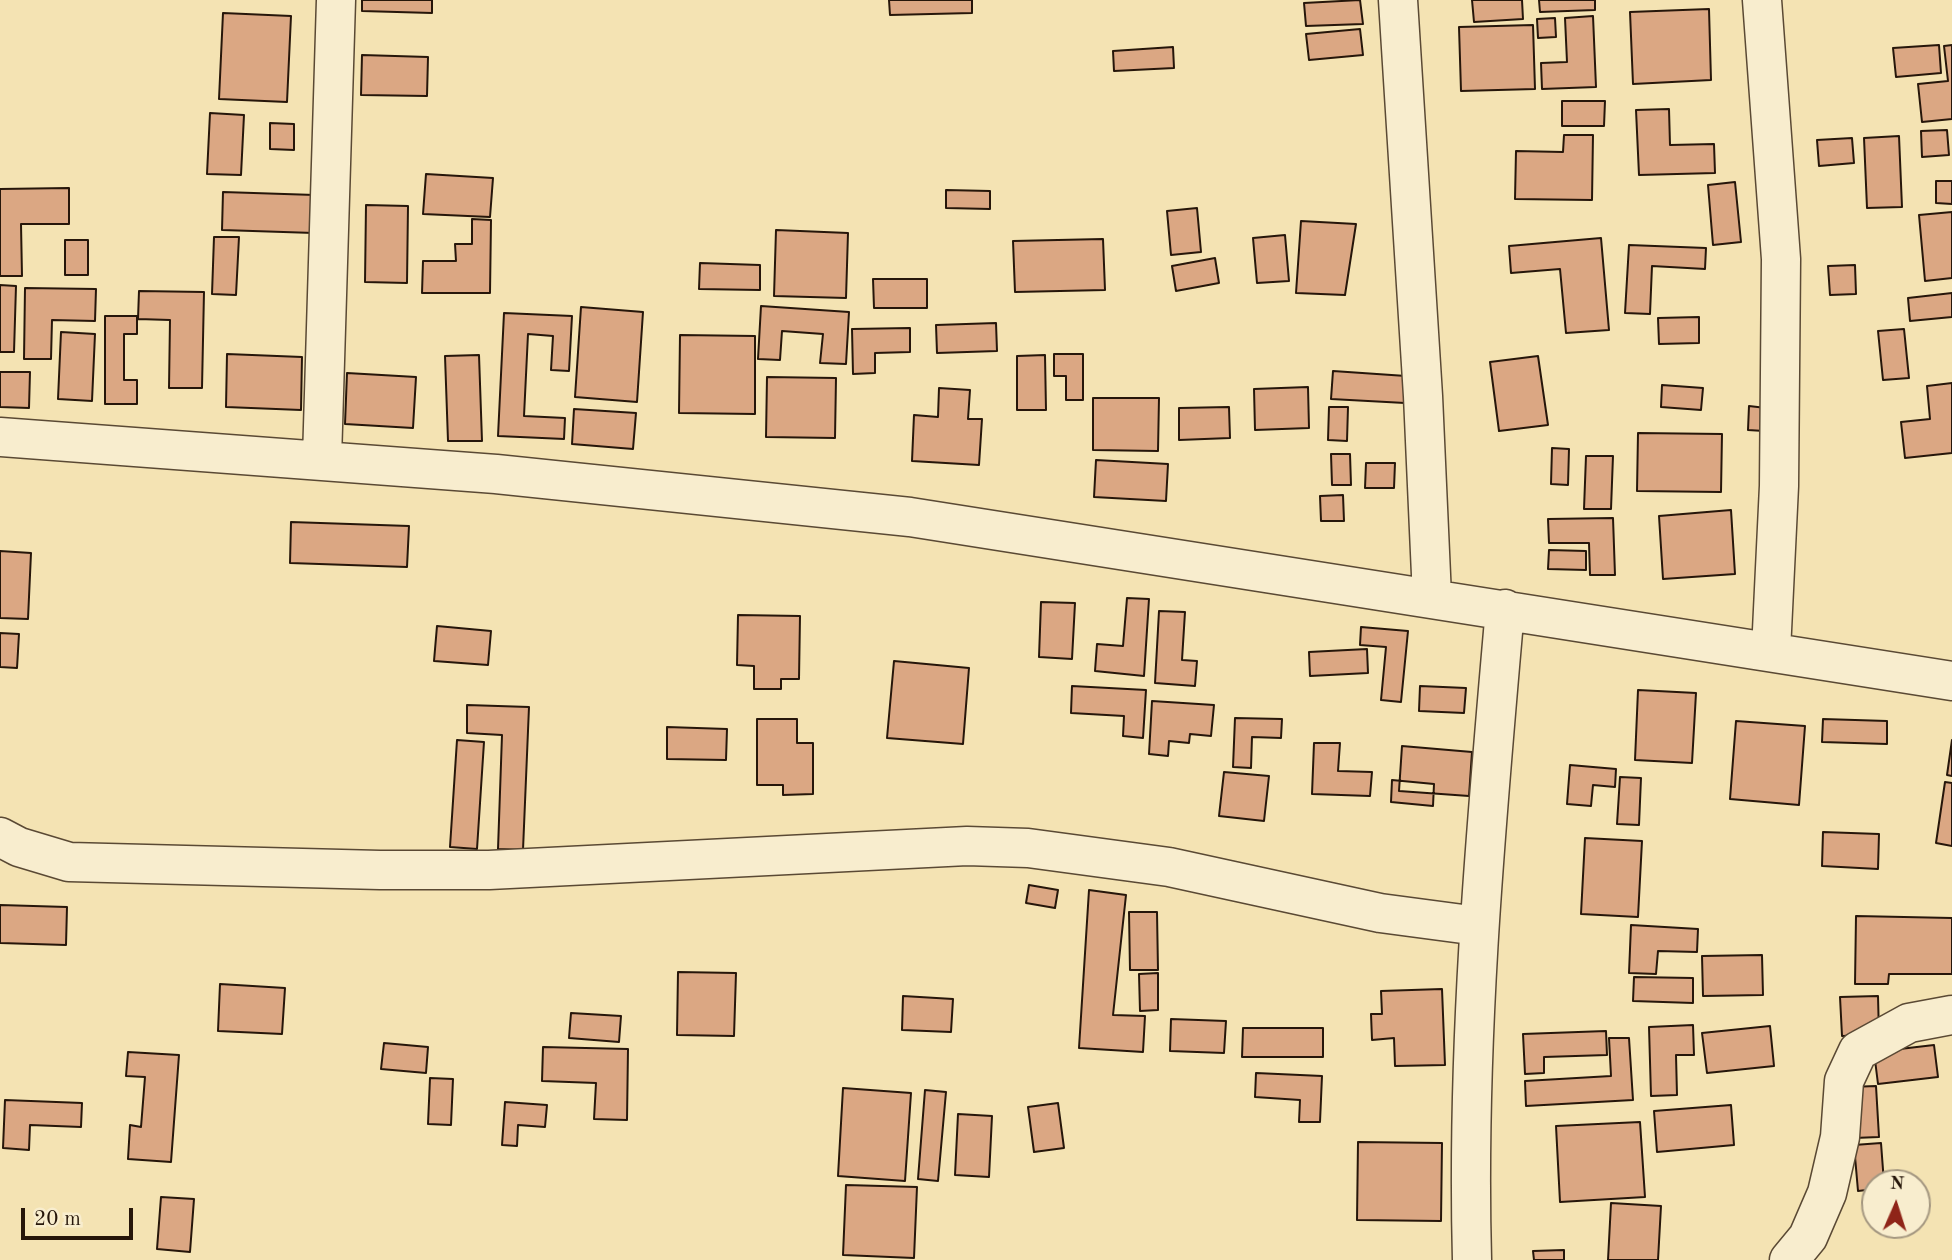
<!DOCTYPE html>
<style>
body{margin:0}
#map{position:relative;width:1952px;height:1260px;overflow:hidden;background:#f4e3b3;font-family:"Old Standard TT",serif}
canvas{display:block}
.north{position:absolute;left:1861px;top:1169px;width:70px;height:70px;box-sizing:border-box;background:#f8edce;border:2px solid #a49780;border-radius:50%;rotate:3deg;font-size:19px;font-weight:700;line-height:28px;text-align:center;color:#26160a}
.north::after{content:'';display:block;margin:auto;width:24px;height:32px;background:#8f2418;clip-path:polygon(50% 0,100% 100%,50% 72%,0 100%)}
.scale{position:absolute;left:21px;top:1208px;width:112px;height:32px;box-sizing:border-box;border:4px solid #26160a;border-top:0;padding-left:9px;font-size:21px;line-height:24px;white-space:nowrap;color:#26160a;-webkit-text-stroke:5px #f8edce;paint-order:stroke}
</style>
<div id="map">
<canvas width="1952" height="1260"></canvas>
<div class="north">N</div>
<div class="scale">20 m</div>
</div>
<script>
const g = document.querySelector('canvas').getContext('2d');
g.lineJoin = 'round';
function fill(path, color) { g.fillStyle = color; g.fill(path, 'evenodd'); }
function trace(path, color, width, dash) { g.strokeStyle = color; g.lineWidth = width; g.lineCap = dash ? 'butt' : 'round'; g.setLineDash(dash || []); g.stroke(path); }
const building = new Path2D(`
 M 362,0 L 432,0 L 432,13 L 362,11 Z
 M 889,0 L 972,0 L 972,13 L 890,15 Z
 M 1360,0 L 1363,24 L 1306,26 L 1304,3 Z
 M 1472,0 L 1522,0 L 1523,19 L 1474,22 Z
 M 1539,0 L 1595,0 L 1595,10 L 1540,12 Z
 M 1709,9 L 1711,80 L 1633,84 L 1630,12 Z
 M 223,13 L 291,16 L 287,102 L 219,99 Z
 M 1593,16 L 1596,87 L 1542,89 L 1541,63 L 1567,62 L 1565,18 Z
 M 1555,18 L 1556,37 L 1538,38 L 1537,19 Z
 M 1533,25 L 1535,89 L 1461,91 L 1459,27 Z
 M 1360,29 L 1363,55 L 1309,60 L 1306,34 Z
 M 1939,45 L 1941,73 L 1896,77 L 1893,48 Z
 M 1952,45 L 1952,119 L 1922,122 L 1918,84 L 1948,81 L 1944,46 Z
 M 1173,47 L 1174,68 L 1114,71 L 1113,51 Z
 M 362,55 L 428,57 L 427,96 L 361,95 Z
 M 1562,101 L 1605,101 L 1604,126 L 1562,126 Z
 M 1669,109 L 1670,145 L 1714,144 L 1715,173 L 1639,175 L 1636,110 Z
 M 210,113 L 244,115 L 241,175 L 207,174 Z
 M 270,123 L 294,124 L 294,150 L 270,149 Z
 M 1947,130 L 1949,155 L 1922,157 L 1921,131 Z
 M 1564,135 L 1593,135 L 1592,200 L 1515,199 L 1516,151 L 1563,152 Z
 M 1899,136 L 1902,207 L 1867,208 L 1864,138 Z
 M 1852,138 L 1854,163 L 1819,166 L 1817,140 Z
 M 426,174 L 493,178 L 490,217 L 423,214 Z
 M 1936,181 L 1952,181 L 1952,204 L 1936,203 Z
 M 1735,182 L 1741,242 L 1713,245 L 1708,185 Z
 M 69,188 L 69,224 L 21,224 L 22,276 L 0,276 L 0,189 Z
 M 946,190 L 990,191 L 990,209 L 946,208 Z
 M 223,192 L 315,195 L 314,233 L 222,230 Z
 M 366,205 L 408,206 L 407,283 L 365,282 Z
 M 1197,208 L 1201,252 L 1171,255 L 1167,211 Z
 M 1952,212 L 1952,278 L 1925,281 L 1919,215 Z
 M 472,219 L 491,220 L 490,293 L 422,293 L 423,261 L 456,261 L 455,244 L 472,244 Z
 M 1301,221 L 1356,224 L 1345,295 L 1296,293 Z
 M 776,230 L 848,233 L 846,298 L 774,296 Z
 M 1285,235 L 1289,281 L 1257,283 L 1253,238 Z
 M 214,237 L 239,237 L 236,295 L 212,294 Z
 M 1601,238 L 1609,330 L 1566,333 L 1560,269 L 1511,273 L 1509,246 Z
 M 1103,239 L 1105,290 L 1015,292 L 1013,241 Z
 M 65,240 L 88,240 L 88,275 L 65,275 Z
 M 1629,245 L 1706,248 L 1705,269 L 1652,266 L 1650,314 L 1625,313 Z
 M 1215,258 L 1219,283 L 1176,291 L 1172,266 Z
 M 700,263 L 760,265 L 760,290 L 699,289 Z
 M 1855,265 L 1856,294 L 1830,295 L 1828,266 Z
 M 873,279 L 927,279 L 927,308 L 874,308 Z
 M 0,285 L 16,286 L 14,352 L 0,352 Z
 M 25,288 L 96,289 L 95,321 L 52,320 L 51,359 L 24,359 Z
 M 139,291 L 204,292 L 202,388 L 169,388 L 170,320 L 138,319 Z
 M 1952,293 L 1952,317 L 1910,321 L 1908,298 Z
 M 761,306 L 849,312 L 846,364 L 820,363 L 823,334 L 782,331 L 780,360 L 758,359 Z
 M 581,307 L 643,312 L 637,402 L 575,397 Z
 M 504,313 L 572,316 L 569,371 L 551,370 L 553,336 L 528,334 L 524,416 L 565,418 L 564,439 L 498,436 Z
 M 105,316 L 137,316 L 137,334 L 124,334 L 124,380 L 137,380 L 137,404 L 105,404 Z
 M 1699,317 L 1699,343 L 1659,344 L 1658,318 Z
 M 996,323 L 997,351 L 937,353 L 936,325 Z
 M 910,328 L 910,352 L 875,353 L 875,373 L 853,374 L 852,329 Z
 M 1904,329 L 1909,378 L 1883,380 L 1878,331 Z
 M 61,332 L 95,334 L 92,401 L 58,399 Z
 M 680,335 L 755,336 L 755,414 L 679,413 Z
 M 227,354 L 302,357 L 301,410 L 226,407 Z
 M 1054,354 L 1083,354 L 1083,400 L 1066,400 L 1066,376 L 1054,376 Z
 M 479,355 L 482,441 L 448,441 L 445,356 Z
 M 1045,355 L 1046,410 L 1017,410 L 1017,356 Z
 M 1538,356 L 1548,425 L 1499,431 L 1490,362 Z
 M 1333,371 L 1406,376 L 1405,403 L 1331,399 Z
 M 0,372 L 30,372 L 29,408 L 0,407 Z
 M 347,373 L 416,377 L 413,428 L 345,424 Z
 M 767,377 L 836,378 L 835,438 L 766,437 Z
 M 1952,383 L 1952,453 L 1905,458 L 1901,422 L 1930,419 L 1927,386 Z
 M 1662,385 L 1703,388 L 1701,410 L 1661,407 Z
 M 1308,387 L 1309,428 L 1255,430 L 1254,389 Z
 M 939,388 L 970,390 L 968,419 L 982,419 L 979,465 L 912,461 L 914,415 L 938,417 Z
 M 1093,398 L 1159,398 L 1158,451 L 1093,450 Z
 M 1749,406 L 1766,408 L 1764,431 L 1748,430 Z
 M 1229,407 L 1230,438 L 1179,440 L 1179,408 Z
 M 1329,407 L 1348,407 L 1347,441 L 1328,440 Z
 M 574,409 L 636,413 L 633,449 L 572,444 Z
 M 1638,433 L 1722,434 L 1721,492 L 1637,491 Z
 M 1552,448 L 1569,449 L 1568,485 L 1551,484 Z
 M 1331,454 L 1350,454 L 1351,485 L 1332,485 Z
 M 1586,456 L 1613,456 L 1611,509 L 1584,509 Z
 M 1096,460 L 1168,464 L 1166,501 L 1094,497 Z
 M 1366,463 L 1395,463 L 1394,488 L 1365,488 Z
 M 1343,495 L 1344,521 L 1321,521 L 1320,496 Z
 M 1731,510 L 1735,574 L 1663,579 L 1659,516 Z
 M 1613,518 L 1615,575 L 1590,575 L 1589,543 L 1549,543 L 1548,519 Z
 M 291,522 L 409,526 L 407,567 L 290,563 Z
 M 1549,550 L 1586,551 L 1586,570 L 1548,569 Z
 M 0,551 L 31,553 L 28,619 L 0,618 Z
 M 1127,598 L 1149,599 L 1144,676 L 1095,671 L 1097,644 L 1123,646 Z
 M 1041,602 L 1075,603 L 1072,659 L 1039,657 Z
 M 1159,611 L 1185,612 L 1182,660 L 1197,661 L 1195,686 L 1155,683 Z
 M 738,615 L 800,616 L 799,679 L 781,679 L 781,689 L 754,689 L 754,666 L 737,665 Z
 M 437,626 L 491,631 L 488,665 L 434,661 Z
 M 1361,627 L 1408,631 L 1401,702 L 1381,700 L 1386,647 L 1360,645 Z
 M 0,633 L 19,634 L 17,668 L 0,667 Z
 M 1367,649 L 1368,673 L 1310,676 L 1309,652 Z
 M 894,661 L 969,668 L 963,744 L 887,738 Z
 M 1072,686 L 1146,690 L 1143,738 L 1123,736 L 1124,716 L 1071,713 Z
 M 1420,686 L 1466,688 L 1464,713 L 1419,711 Z
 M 1638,690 L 1696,693 L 1692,763 L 1635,760 Z
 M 1152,701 L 1214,705 L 1211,736 L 1190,734 L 1189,743 L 1169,741 L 1168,756 L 1149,754 Z
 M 467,705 L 529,707 L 523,850 L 498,849 L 502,735 L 467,733 Z
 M 1235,718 L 1282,719 L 1281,738 L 1252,737 L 1251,768 L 1233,767 Z
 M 757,719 L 797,719 L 797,743 L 813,743 L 813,794 L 783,795 L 783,785 L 757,785 Z
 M 1823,719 L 1887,721 L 1887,744 L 1822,742 Z
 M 1736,721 L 1805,726 L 1799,805 L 1730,799 Z
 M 667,727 L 727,729 L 726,760 L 667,759 Z
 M 457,740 L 484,742 L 477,849 L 450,847 Z
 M 1952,740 L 1952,776 L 1947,775 Z
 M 1314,743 L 1340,743 L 1338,771 L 1372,772 L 1370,796 L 1312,794 Z
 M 1402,746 L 1472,752 L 1469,796 L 1399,791 Z
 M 1570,765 L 1616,769 L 1615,787 L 1593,785 L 1591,806 L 1567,804 Z
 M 1224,772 L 1269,776 L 1264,821 L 1219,816 Z
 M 1620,777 L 1641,778 L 1639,825 L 1617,824 Z
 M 1392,780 L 1434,784 L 1433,806 L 1391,802 Z
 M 1945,782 L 1952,783 L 1952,846 L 1936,843 Z
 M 1823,832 L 1879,834 L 1878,869 L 1822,866 Z
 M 1585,838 L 1642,841 L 1638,917 L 1581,914 Z
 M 1029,885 L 1058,890 L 1055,908 L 1026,903 Z
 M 1089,890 L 1126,895 L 1113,1015 L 1145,1016 L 1143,1052 L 1079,1048 Z
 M 0,905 L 67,907 L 66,945 L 0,943 Z
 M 1129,912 L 1157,912 L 1158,970 L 1130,970 Z
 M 1856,916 L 1952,918 L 1952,974 L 1889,974 L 1888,984 L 1855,984 Z
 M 1631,925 L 1698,929 L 1697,952 L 1658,951 L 1656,974 L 1629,973 Z
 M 1762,955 L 1763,995 L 1703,996 L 1702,956 Z
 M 678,972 L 736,973 L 734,1036 L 677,1035 Z
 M 1158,973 L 1158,1010 L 1140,1011 L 1139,974 Z
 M 1634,977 L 1693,978 L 1693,1003 L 1633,1001 Z
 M 220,984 L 285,988 L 282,1034 L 218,1031 Z
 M 1442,989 L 1445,1065 L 1395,1066 L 1394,1038 L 1372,1040 L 1371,1014 L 1382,1014 L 1381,991 Z
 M 903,996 L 953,999 L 951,1032 L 902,1030 Z
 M 1878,996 L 1879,1035 L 1842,1036 L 1840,997 Z
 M 571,1013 L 621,1016 L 619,1042 L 569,1038 Z
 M 1171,1019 L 1226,1021 L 1224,1053 L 1170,1051 Z
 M 1693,1025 L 1694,1055 L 1676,1055 L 1677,1095 L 1651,1096 L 1649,1027 Z
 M 1770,1026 L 1774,1066 L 1707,1073 L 1702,1033 Z
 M 1243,1028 L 1323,1028 L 1323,1057 L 1242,1057 Z
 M 1606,1031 L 1607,1055 L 1544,1057 L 1544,1073 L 1525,1074 L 1523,1034 Z
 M 1609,1038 L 1629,1038 L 1633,1100 L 1526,1106 L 1525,1081 L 1611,1076 Z
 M 384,1043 L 428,1047 L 426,1073 L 381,1069 Z
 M 1934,1045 L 1938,1077 L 1878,1084 L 1874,1052 Z
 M 543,1047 L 628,1049 L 627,1120 L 594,1119 L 596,1083 L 542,1081 Z
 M 128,1052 L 179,1055 L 171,1162 L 128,1159 L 130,1125 L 141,1127 L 145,1077 L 126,1076 Z
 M 1256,1073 L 1322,1076 L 1320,1122 L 1299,1122 L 1300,1100 L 1255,1097 Z
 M 430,1078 L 453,1079 L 451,1125 L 428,1124 Z
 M 1876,1086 L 1879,1137 L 1854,1138 L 1850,1087 Z
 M 843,1088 L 911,1093 L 905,1181 L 838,1176 Z
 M 925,1090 L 946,1092 L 938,1181 L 918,1179 Z
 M 5,1100 L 82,1103 L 81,1127 L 30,1125 L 29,1150 L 3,1148 Z
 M 505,1102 L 547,1105 L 545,1127 L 518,1125 L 517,1146 L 502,1145 Z
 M 1058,1103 L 1064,1148 L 1034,1152 L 1028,1107 Z
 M 1731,1105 L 1734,1145 L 1657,1152 L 1654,1111 Z
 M 958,1114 L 992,1116 L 989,1177 L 955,1175 Z
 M 1640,1122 L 1645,1197 L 1560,1202 L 1556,1126 Z
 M 1358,1142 L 1442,1143 L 1441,1221 L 1357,1220 Z
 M 1881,1143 L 1884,1183 L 1875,1183 L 1875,1189 L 1858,1191 L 1854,1145 Z
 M 846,1185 L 917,1187 L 914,1258 L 843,1255 Z
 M 161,1197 L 194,1199 L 190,1252 L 157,1249 Z
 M 1611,1203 L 1661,1206 L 1658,1260 L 1608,1260 Z
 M 1564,1250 L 1564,1260 L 1534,1260 L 1533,1251 Z`);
fill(building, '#dba783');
trace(building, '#26160a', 2);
const street = new Path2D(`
 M 1398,0 L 1423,396 L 1432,597
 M 1762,0 L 1781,259 L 1779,486 L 1771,651
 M 0,437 L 496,474 L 910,517 L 1952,681
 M 322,459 L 336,0
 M 0,837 L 19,847 L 69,862 L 380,870 L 489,870 L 967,846 L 1028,848 L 1169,867 L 1380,913 L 1478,926
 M 1472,1260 C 1466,1043 1486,826 1505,609
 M 1789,1260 L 1808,1237 L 1827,1193 L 1840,1137 L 1844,1081 L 1858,1051 L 1909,1023 L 1952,1015`);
trace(street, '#5a4934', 41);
trace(street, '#f8edce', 38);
</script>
